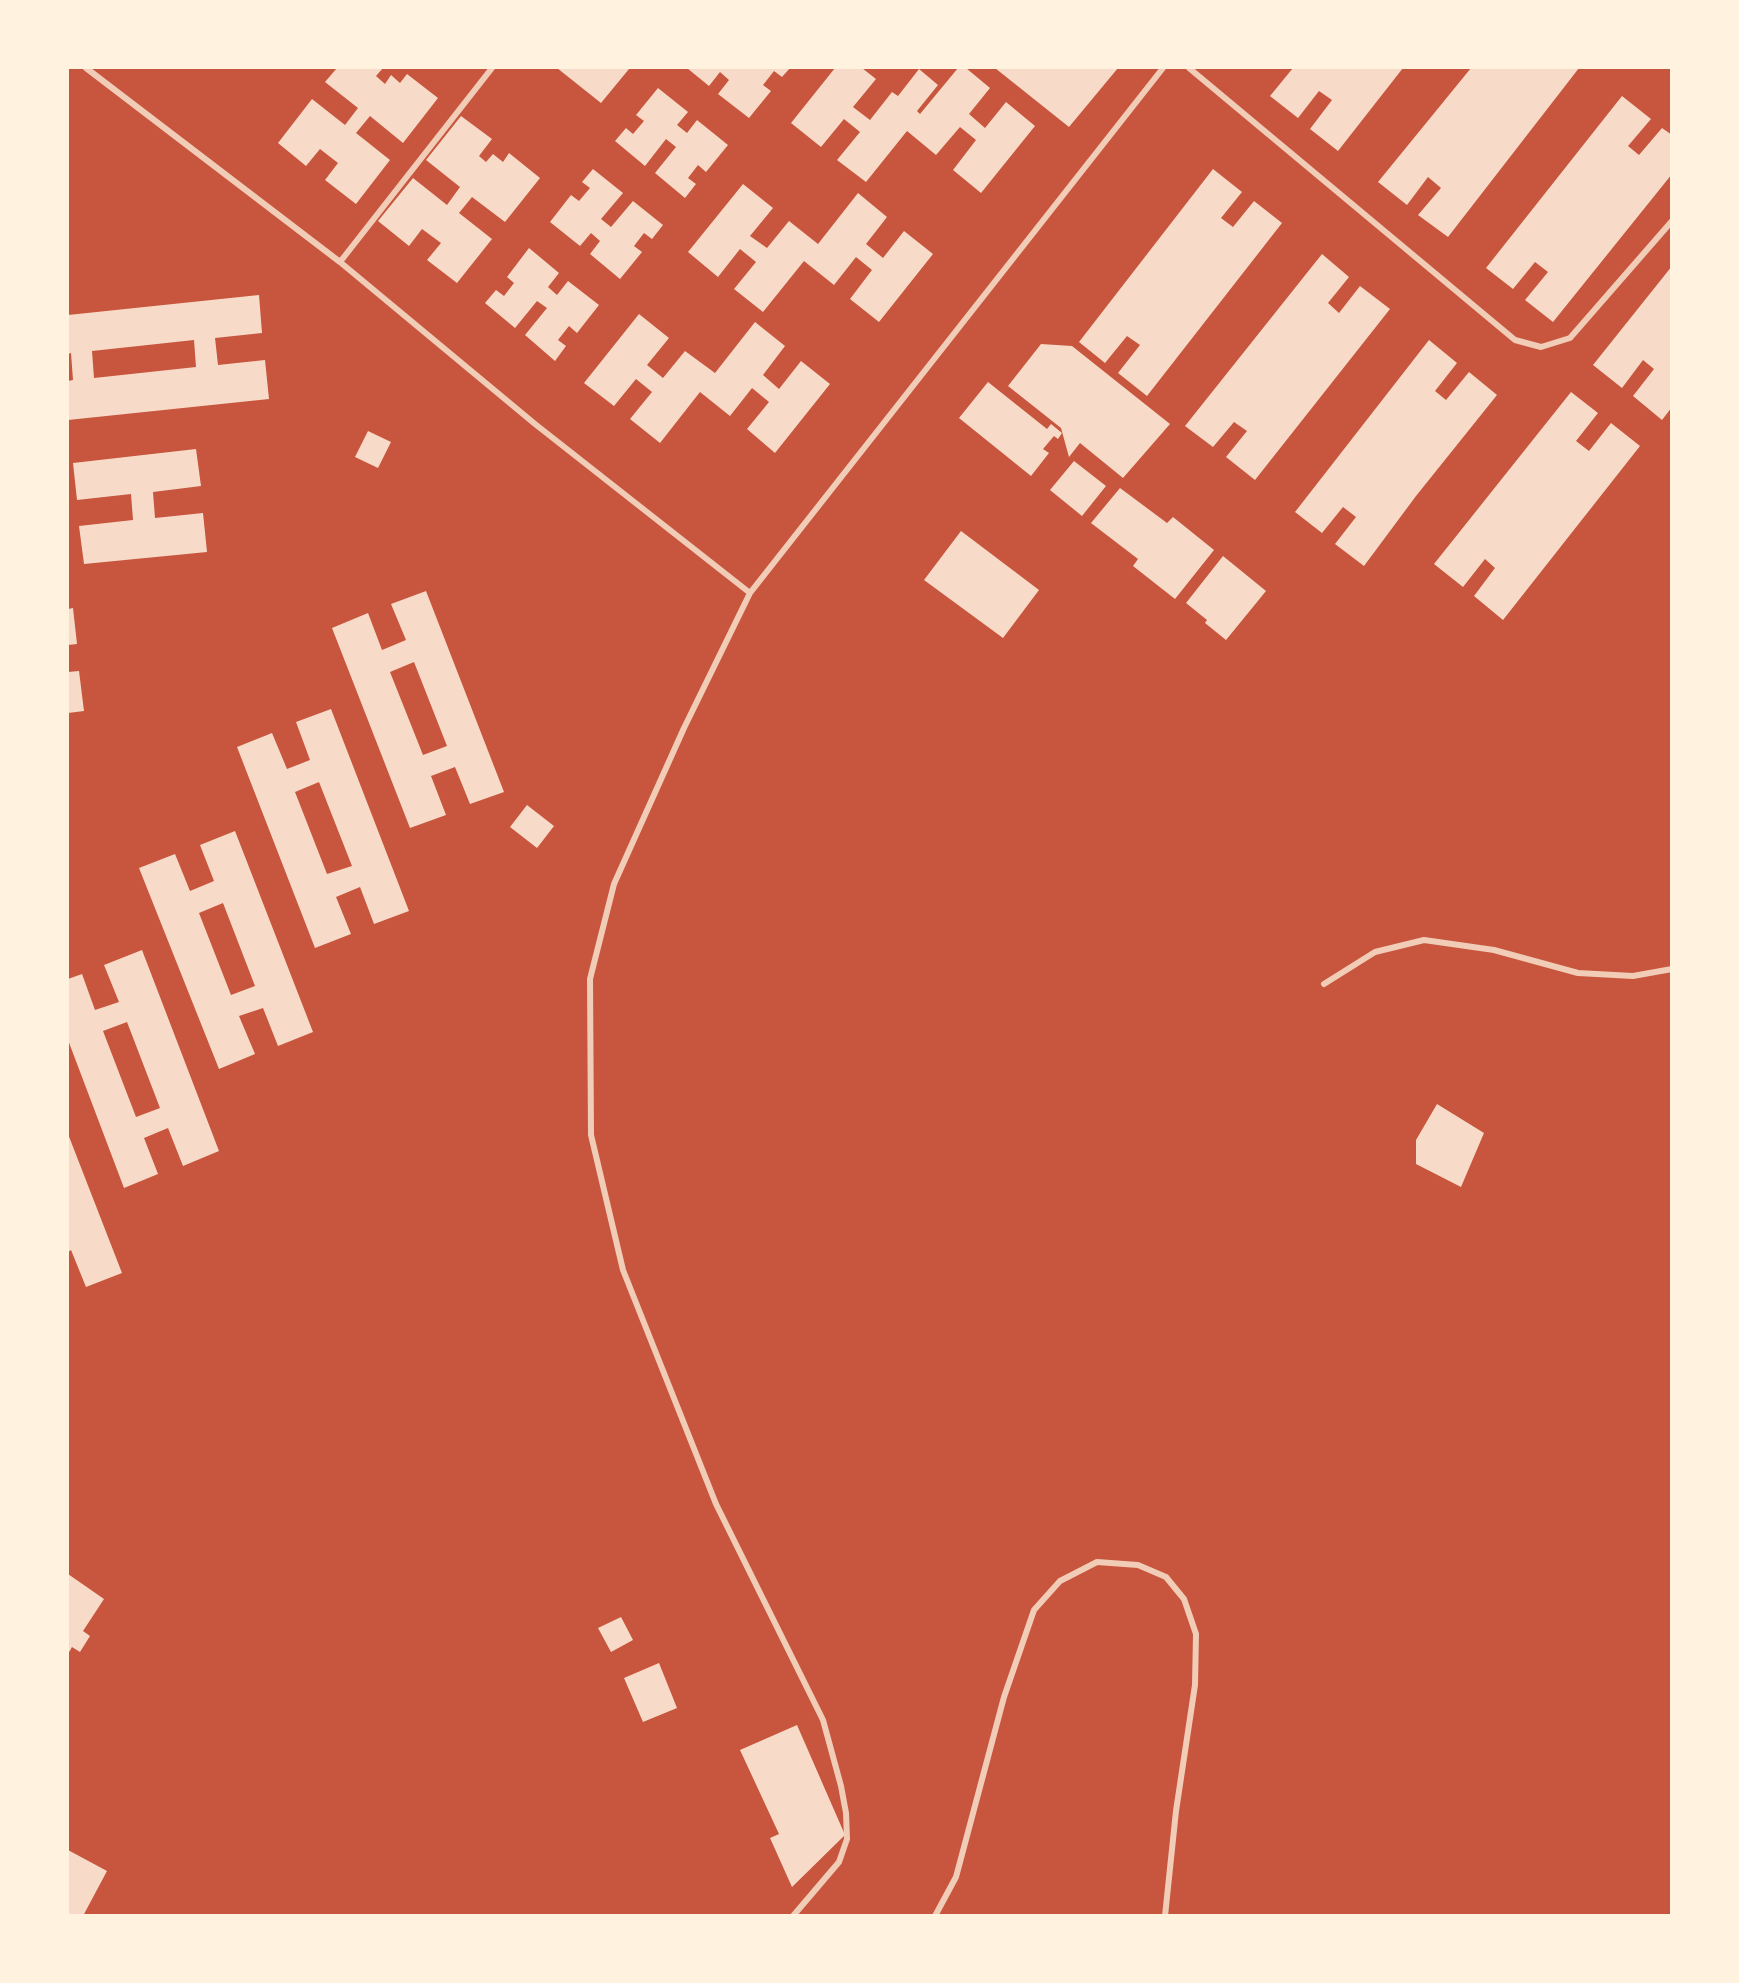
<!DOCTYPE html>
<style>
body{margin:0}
#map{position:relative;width:1739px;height:1983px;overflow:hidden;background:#c8553d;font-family:Figtree,sans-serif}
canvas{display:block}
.frame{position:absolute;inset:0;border:69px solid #fff3e0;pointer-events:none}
</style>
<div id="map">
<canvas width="1739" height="1983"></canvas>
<div class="frame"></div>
</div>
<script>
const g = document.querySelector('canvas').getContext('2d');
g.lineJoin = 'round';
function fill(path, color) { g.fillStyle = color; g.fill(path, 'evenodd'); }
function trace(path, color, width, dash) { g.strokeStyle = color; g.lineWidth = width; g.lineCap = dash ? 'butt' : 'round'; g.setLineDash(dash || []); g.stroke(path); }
fill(new Path2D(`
 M 337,68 L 383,68 L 376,76 L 385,84 L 391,75 L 400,83 L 407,74 L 438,98 L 403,143 L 370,116 L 356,133 L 390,160 L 356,204 L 325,180 L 338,163 L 320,149 L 306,166 L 278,143 L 312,99 L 345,125 L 358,108 L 325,82 Z
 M 557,68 L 627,68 L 629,69 L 601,103 Z
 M 687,68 L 790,68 L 782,77 L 774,71 L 763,85 L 771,91 L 749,118 L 718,94 L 729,80 L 720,72 L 709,86 Z
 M 835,68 L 862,68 L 876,79 L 853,107 L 870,120 L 892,92 L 898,96 L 919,69 L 938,85 L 917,111 L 920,114 L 958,68 L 966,68 L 990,88 L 969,114 L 985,128 L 1006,102 L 1035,126 L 981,193 L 953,170 L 976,140 L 960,127 L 936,155 L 907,131 L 866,182 L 837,160 L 860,132 L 844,119 L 821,147 L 791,123 Z
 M 995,68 L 1118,68 L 1069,127 Z
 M 1293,68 L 1403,68 L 1338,151 L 1310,129 L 1332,100 L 1319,91 L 1298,118 L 1270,96 Z
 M 1471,68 L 1529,68 L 1532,69 L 1533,68 L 1579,68 L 1448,237 L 1418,215 L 1441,188 L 1428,177 L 1407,205 L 1378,182 Z
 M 658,88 L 688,112 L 677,125 L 687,133 L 697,120 L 728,145 L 706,172 L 698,165 L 688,178 L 696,184 L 685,198 L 655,173 L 676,147 L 666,139 L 645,166 L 615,141 L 626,128 L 633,134 L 644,121 L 636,115 Z
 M 1622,96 L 1651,119 L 1628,146 L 1639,155 L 1662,128 L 1672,135 L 1672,174 L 1553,322 L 1525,300 L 1548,272 L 1535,262 L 1513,289 L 1486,268 Z
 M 461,116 L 492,139 L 479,156 L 486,162 L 493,154 L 503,162 L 509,153 L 540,178 L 505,222 L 472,197 L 459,213 L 492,239 L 457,283 L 427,260 L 441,243 L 422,229 L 409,246 L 378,221 L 413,178 L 447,205 L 460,187 L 426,160 Z
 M 593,169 L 623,193 L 601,219 L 611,227 L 633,201 L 663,225 L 652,239 L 644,233 L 634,246 L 642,252 L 620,279 L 590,254 L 600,241 L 591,233 L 580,246 L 550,222 L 571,195 L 579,201 L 590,188 L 582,182 Z
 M 1213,169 L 1242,192 L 1221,218 L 1233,227 L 1254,201 L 1282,223 L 1147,396 L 1118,373 L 1140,345 L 1127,336 L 1105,363 L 1079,342 Z
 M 743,184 L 773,208 L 750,236 L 767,248 L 789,221 L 818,244 L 858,193 L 887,217 L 866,244 L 883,258 L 904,231 L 933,254 L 879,322 L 850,299 L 872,270 L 856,257 L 834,285 L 804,261 L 763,312 L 734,289 L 756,262 L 740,249 L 718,277 L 688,252 Z
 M 529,248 L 559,273 L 548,287 L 557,295 L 568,281 L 599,305 L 577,333 L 569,326 L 558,340 L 566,346 L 555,361 L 525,335 L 547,308 L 537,301 L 515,328 L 485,303 L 496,290 L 504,296 L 514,283 L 507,277 Z
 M 1322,254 L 1349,277 L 1328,303 L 1339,313 L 1360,286 L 1390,309 L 1255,480 L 1226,457 L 1247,431 L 1234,422 L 1213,447 L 1185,426 Z
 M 1672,266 L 1672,407 L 1662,420 L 1633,396 L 1654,369 L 1643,360 L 1622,388 L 1593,365 Z
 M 259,295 L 262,333 L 215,338 L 218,365 L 265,360 L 269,399 L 68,420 L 68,381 L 73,380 L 71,353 L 68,354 L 68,315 ZM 194,340 L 196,367 L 94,378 L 92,351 Z
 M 639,314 L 669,338 L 647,365 L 663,378 L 685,351 L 715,373 L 755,322 L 785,346 L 763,375 L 779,389 L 801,361 L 830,384 L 775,453 L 747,429 L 769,402 L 752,388 L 730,416 L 700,392 L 660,443 L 630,419 L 652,392 L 636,379 L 614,406 L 584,383 Z
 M 1429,340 L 1457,363 L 1435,391 L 1446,400 L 1469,372 L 1497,395 L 1416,496 L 1364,566 L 1335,544 L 1356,517 L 1343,507 L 1322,533 L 1295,512 Z
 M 1041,344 L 1072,346 L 1170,424 L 1123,478 L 1080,443 L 1069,457 L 1061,428 L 1008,386 Z
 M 988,382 L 1047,429 L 1051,424 L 1062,433 L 1058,439 L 1054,436 L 1043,449 L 1049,453 L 1031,476 L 959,418 Z
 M 1571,392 L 1598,413 L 1576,441 L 1589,451 L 1611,423 L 1640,446 L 1503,620 L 1474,596 L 1495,568 L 1485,559 L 1463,587 L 1434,564 Z
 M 368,431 L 391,442 L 378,468 L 355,457 Z
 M 196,449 L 201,486 L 153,492 L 155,518 L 203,513 L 207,552 L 84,564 L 79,526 L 133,520 L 131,494 L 77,500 L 73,463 Z
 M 1074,461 L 1106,486 L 1082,516 L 1050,490 Z
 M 1120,488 L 1167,523 L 1173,517 L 1214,550 L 1175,599 L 1133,566 L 1138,559 L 1091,523 Z
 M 961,531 L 1039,590 L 1003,638 L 924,580 Z
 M 1223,556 L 1266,591 L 1226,640 L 1205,623 L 1207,620 L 1186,603 Z
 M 426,591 L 504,792 L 470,804 L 455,767 L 431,776 L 446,815 L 410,828 L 332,628 L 368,613 L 382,650 L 406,640 L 391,604 ZM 414,662 L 447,746 L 423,755 L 390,672 Z
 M 73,608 L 77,644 L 68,645 L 68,609 Z
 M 79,671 L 84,711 L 68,713 L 68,672 Z
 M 331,709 L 409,911 L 374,924 L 360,887 L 336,897 L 351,934 L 315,948 L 237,747 L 272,733 L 287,769 L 310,760 L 296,722 ZM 319,782 L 352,866 L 327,874 L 295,792 Z
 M 527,805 L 554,826 L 537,848 L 510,827 Z
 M 235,831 L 313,1032 L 278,1046 L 263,1008 L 239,1016 L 255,1054 L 219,1069 L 139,868 L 175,854 L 190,891 L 214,881 L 200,845 ZM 223,903 L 255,986 L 231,995 L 199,913 Z
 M 142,950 L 219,1151 L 183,1166 L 168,1128 L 144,1138 L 158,1174 L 124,1188 L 68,1040 L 68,979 L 82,974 L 95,1010 L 119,1002 L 104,965 ZM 127,1022 L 160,1108 L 136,1117 L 103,1031 Z
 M 1437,1104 L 1484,1133 L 1461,1187 L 1416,1164 L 1416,1140 Z
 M 68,1134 L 122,1273 L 86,1287 L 71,1250 L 68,1252 Z
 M 68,1574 L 104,1599 L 83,1631 L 90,1636 L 80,1652 L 72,1647 L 68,1654 Z
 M 621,1617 L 633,1640 L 611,1652 L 598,1628 Z
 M 659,1663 L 677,1708 L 643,1722 L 624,1678 Z
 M 797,1725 L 845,1835 L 792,1887 L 770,1838 L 779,1834 L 740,1750 Z
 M 68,1850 L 107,1871 L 83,1916 L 68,1916 Z`), '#f7dbc8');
trace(new Path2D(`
 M 86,68 L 340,262 L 535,424 L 750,593
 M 1189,68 L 1515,340 L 1541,347 L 1570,338 L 1672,221
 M 340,262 L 492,68
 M 1324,984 L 1375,952 L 1424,940 L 1494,950 L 1578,973 L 1633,976 L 1672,969
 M 793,1916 L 839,1862 L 847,1839 L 846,1813 L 841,1786 L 823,1720 L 716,1504 L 623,1270 L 591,1135 L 590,979 L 614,884 L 684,728 L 750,593 L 1163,68
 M 935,1916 L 956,1877 L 1004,1697 L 1034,1610 L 1060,1581 L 1097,1562 L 1138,1565 L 1166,1577 L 1184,1599 L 1196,1634 L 1195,1685 L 1176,1811 L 1165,1916`), '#f1ccb7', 6);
</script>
